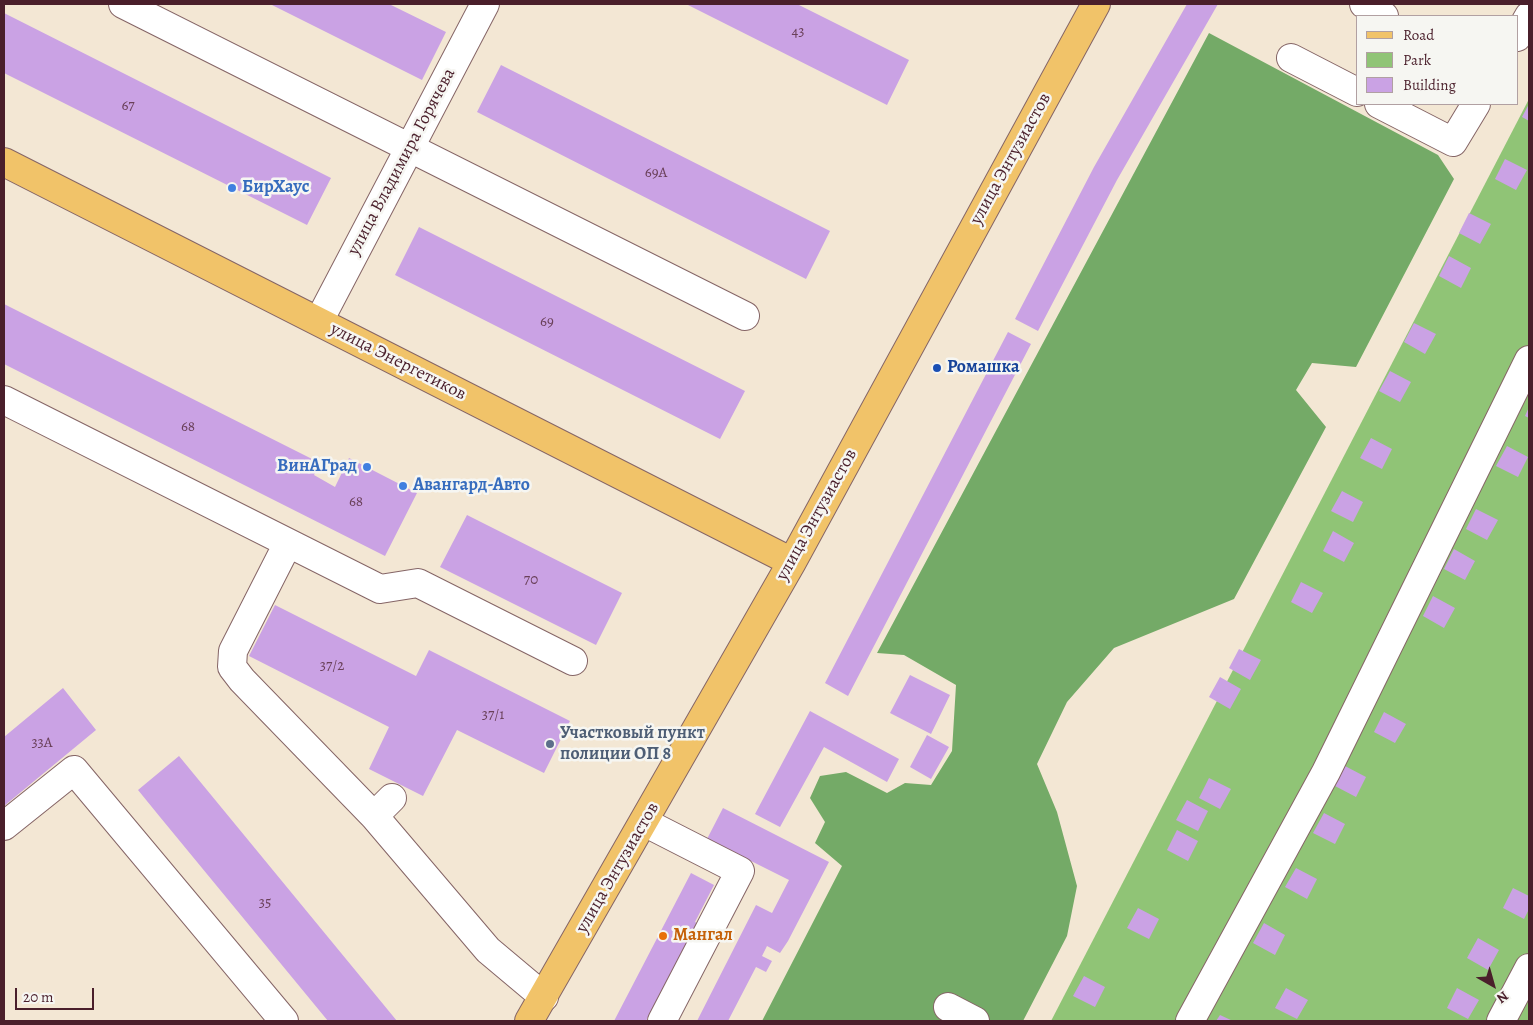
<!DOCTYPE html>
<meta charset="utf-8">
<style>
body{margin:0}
#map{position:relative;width:1533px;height:1025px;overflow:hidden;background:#f3e7d4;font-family:Alegreya,serif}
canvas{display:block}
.frame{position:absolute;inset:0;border:5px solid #4a1f2b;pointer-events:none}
.legend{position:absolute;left:1356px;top:15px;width:162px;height:90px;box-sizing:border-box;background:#f6f6f2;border:1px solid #b1a0a2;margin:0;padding:6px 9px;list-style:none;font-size:15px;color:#4a1f2b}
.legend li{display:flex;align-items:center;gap:10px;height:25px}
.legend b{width:25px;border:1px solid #b1a0a2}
.north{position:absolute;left:1468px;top:960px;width:50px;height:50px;-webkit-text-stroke:4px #f6f6f2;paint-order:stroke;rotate:142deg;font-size:14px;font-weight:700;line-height:20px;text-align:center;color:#4a1f2b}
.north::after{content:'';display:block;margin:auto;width:18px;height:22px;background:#4a1f2b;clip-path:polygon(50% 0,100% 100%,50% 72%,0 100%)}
.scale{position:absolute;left:15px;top:988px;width:79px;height:22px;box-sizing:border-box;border:2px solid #4a1f2b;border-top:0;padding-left:6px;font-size:15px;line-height:18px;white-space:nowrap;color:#4a1f2b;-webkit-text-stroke:4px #f6f6f2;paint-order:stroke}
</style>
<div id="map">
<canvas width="1533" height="1025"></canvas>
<div class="frame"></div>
<ul class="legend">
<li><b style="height:6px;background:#f1c369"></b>Road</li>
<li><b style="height:14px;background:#90c476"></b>Park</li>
<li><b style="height:14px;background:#caa2e4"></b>Building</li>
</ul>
<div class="north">N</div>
<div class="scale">20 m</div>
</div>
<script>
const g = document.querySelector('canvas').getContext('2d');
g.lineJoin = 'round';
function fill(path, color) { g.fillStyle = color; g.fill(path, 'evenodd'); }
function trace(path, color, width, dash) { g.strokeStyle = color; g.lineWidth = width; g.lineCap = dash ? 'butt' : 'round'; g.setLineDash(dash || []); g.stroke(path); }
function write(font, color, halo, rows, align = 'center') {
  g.font = font + ' Alegreya,serif'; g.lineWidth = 5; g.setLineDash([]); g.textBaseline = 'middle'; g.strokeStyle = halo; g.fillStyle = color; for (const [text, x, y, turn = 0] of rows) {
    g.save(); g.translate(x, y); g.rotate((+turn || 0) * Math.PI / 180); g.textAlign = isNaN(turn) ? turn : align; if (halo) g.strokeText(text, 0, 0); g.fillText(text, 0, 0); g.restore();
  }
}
fill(new Path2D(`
 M 1529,99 L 1529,1021 L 1051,1021 Z`), '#90c476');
fill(new Path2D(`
 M 1209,33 L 1438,155 L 1454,179 L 1356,367 L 1312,363 L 1296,390 L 1326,427 L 1234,599 L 1114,648 L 1067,702 L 1037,764 L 1057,812 L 1077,886 L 1067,936 L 1023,1021 L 762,1021 L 842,866 L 815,843 L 825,822 L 810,798 L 820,776 L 846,772 L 887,793 L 905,783 L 931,785 L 952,751 L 956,685 L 904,655 L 877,653 Z`), '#74aa67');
fill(new Path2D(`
 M 270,4 L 389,4 L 446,32 L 422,80 Z
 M 686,4 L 797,4 L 909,60 L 887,105 Z
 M 1187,4 L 1218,4 L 1117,180 L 1038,331 L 1015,319 L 1094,167 Z
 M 4,13 L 331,178 L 307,225 L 4,73 Z
 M 501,65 L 830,231 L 806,279 L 477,112 Z
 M 1529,104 L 1529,121 L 1522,117 Z
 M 1505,159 L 1527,170 L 1516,190 L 1495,179 Z
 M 1469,213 L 1491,224 L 1480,244 L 1459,233 Z
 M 419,227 L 745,391 L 720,439 L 395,275 Z
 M 1449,256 L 1471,268 L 1461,288 L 1439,276 Z
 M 4,304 L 320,463 L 314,475 L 335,487 L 349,458 L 417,493 L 385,556 L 4,364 Z
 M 1414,323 L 1436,334 L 1425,354 L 1404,342 Z
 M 1008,332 L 1031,344 L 848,696 L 825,683 Z
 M 1390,371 L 1411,382 L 1400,402 L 1379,391 Z
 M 1529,407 L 1529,418 L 1525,416 Z
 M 1371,438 L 1392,449 L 1382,469 L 1360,458 Z
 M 1507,446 L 1528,457 L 1518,477 L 1496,466 Z
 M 1342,491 L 1363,502 L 1353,522 L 1331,511 Z
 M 1476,509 L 1498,520 L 1487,540 L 1466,529 Z
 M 467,515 L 622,593 L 596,645 L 440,567 Z
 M 1333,531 L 1354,543 L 1344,562 L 1323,551 Z
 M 1454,549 L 1475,561 L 1465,580 L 1444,569 Z
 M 1301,582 L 1323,593 L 1312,613 L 1291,602 Z
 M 1433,596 L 1455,608 L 1444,628 L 1423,616 Z
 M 275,605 L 416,676 L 429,650 L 570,721 L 544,773 L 457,730 L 423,796 L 369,769 L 389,727 L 249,656 Z
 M 1239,649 L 1261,660 L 1250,680 L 1229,668 Z
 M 910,675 L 950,695 L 931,734 L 890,713 Z
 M 1220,677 L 1241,689 L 1230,709 L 1209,697 Z
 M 63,688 L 96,730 L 4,806 L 4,737 Z
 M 810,711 L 899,759 L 887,782 L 824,747 L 780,827 L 755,814 Z
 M 1384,712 L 1406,724 L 1395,743 L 1374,732 Z
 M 927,735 L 949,747 L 931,779 L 910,767 Z
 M 179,756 L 397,1021 L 328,1021 L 160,817 L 138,790 Z
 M 1345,766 L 1366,777 L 1356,797 L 1335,786 Z
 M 1209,778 L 1231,789 L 1220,809 L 1199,798 Z
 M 1187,800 L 1208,811 L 1198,831 L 1176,820 Z
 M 723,808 L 829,862 L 788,941 L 780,953 L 767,946 L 762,956 L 772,961 L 766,972 L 756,967 L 728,1021 L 697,1021 L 756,905 L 772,913 L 789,880 L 707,839 Z
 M 1324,813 L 1345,824 L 1335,844 L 1313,833 Z
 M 1177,830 L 1198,841 L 1188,861 L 1167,850 Z
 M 1296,868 L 1317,879 L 1307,899 L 1285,887 Z
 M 691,873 L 714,885 L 695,922 L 704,927 L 666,1002 L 658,998 L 646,1021 L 614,1021 Z
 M 1513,888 L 1529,896 L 1529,909 L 1524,919 L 1503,908 Z
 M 1138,908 L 1159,919 L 1149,939 L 1127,928 Z
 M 1264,923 L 1285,935 L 1275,955 L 1253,943 Z
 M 1478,938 L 1499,950 L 1488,970 L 1467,958 Z
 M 1084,976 L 1105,987 L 1095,1007 L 1073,996 Z
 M 1286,988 L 1308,1000 L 1297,1019 L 1275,1008 Z
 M 1457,988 L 1479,1000 L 1468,1019 L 1447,1008 Z
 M 1220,1015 L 1233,1021 L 1216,1021 Z`), '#caa2e4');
const minor = new Path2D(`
 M 123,4 L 745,316
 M 1364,4 L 1384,16
 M 1517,37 L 1529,16
 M 1291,58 L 1357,92
 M 1379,104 L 1453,142 L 1476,104
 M 319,321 L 485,4
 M 4,400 L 380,589 L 418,583 L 573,661
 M 288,543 L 233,651 L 232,667 L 242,680 L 374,816 L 488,950 L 544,997
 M 374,816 L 392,798
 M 644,822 L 740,871 L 662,1021
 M 4,826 L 74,770 L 284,1021
 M 948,1007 L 975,1021
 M 1190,1021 L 1326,772 L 1529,360
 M 1501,1021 L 1529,968`);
const major = new Path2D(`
 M 4,162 L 792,562
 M 529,1021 L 792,562 L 1096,4`);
trace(minor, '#856566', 30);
trace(major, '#856566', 30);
trace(minor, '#fff', 28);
trace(major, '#f1c369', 28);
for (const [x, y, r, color] of [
 [232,188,5,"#3f7fe0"],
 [937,368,5,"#1a4fb4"],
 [367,467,5,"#3f7fe0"],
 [403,486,5,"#3f7fe0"],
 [550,744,5,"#5c6f8a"],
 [663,936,5,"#e8710a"]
]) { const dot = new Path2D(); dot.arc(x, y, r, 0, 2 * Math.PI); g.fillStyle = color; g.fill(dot); trace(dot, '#f6f6f2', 2); }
write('15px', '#6a4059', null, [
 ["43",798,32],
 ["67",128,106],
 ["69А",656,173],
 ["69",547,322],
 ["68",188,427],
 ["68",356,502],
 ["70",531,580],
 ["37/2",332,666],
 ["37/1",493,715],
 ["33А",42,743],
 ["35",265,903]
]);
write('18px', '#4a1f2b', '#f6f6f2', [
 ["улица Энтузиастов",1011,159,-61],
 ["улица Владимира Горячева",402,162,-62],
 ["улица Энергетиков",398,362,27],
 ["улица Энтузиастов",817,515,-61],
 ["улица Энтузиастов",618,868,-60]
]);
write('bold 18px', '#366cbe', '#f6f6f2', [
 ["БирХаус",242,188],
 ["ВинАГрад",357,467,"right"],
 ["Авангард-Авто",413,486]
], 'left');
write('bold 18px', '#164399', '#f6f6f2', [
 ["Ромашка",947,368]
], 'left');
write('bold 18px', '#4e5e75', '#f6f6f2', [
 ["Участковый пункт",560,734],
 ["полиции ОП 8",560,755]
], 'left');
write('bold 18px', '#c56008', '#f6f6f2', [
 ["Мангал",673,936]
], 'left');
</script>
